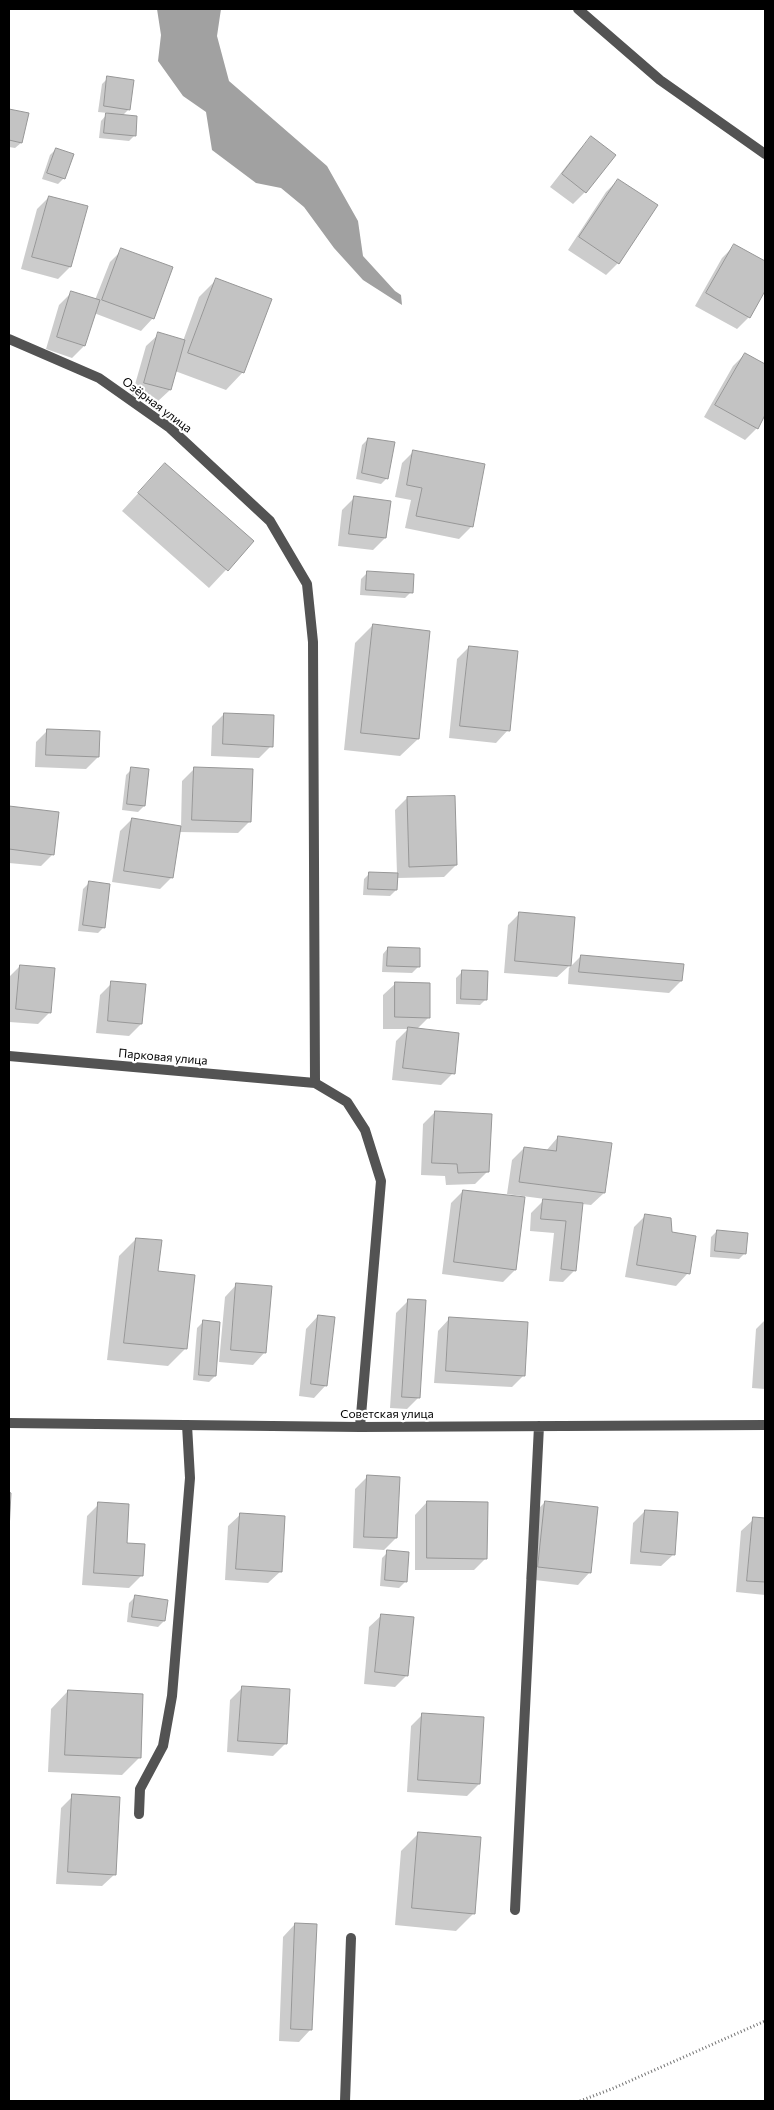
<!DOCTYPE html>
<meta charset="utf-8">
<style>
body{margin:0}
#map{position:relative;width:774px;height:2110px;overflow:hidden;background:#fff;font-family:Commissioner,sans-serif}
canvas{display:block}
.frame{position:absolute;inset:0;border:10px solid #000;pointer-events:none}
</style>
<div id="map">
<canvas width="774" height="2110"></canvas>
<div class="frame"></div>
</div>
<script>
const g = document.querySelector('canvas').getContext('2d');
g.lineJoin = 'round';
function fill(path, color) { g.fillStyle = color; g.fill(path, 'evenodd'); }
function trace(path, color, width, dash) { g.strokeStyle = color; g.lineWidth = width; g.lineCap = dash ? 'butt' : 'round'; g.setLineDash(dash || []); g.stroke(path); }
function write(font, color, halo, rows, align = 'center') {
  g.font = font + ' Commissioner,sans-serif'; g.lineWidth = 4.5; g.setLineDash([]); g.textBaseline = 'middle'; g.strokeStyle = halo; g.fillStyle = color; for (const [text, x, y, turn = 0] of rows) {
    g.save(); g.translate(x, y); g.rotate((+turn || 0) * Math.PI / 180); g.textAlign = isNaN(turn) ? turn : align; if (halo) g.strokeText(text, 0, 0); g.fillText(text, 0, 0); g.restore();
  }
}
fill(new Path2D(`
 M 157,9 L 221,9 L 217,36 L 229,81 L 327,166 L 358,221 L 363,256 L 395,291 L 401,295 L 402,305 L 363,280 L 334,248 L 304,207 L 281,188 L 256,183 L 212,150 L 206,112 L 183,96 L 158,61 L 161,35 Z`), '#a1a1a1');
fill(new Path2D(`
 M 108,78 L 129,109 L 122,116 L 135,135 L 129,141 L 99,138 L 101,121 L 108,113 L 98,112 L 102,84 Z
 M 9,110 L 28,114 L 21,143 L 15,148 L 9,147 Z
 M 591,138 L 585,192 L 573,204 L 550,187 L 579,150 Z
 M 56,149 L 64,178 L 58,184 L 42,179 L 50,155 Z
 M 618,180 L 618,263 L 606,275 L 568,250 L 606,192 Z
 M 49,197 L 70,267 L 58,279 L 21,269 L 37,209 Z
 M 735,245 L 765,263 L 765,288 L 749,317 L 737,329 L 695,306 L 722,258 Z
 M 122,250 L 153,318 L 141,331 L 94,313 L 84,346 L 72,358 L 46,349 L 59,305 L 71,293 L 95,300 L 110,262 Z
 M 216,280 L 243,372 L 226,390 L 175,371 L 170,390 L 157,402 L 132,395 L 146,346 L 159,334 L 183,341 L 199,297 Z
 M 745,354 L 765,366 L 765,413 L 757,428 L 745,440 L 704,417 L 733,366 Z
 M 368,439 L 387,478 L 381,484 L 356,479 L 362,445 Z
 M 414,451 L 484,465 L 471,527 L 459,539 L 405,528 L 411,500 L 395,497 L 402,463 Z
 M 165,464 L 253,541 L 209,588 L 122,511 Z
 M 354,498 L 385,538 L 373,550 L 338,546 L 342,510 Z
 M 367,573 L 411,592 L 405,598 L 360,595 L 361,579 Z
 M 373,625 L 418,739 L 400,756 L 344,750 L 355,643 Z
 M 469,647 L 508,730 L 496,743 L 449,738 L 457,659 Z
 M 224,714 L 271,746 L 259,758 L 211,756 L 212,726 Z
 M 48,730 L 98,757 L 86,769 L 35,767 L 36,742 Z
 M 195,768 L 250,821 L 238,833 L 179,832 L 172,877 L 160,889 L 112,882 L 120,831 L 132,819 L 181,827 L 182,781 Z
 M 132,769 L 144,806 L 138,812 L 122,810 L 126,775 Z
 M 407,798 L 456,865 L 444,877 L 397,878 L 396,890 L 390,896 L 363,895 L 364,879 L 370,873 L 397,874 L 395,810 Z
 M 9,807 L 58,813 L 53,854 L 41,866 L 9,863 Z
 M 89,883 L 104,927 L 98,933 L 78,931 L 83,889 Z
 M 520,913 L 574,918 L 569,968 L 581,956 L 681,981 L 669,993 L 568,984 L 569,966 L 557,977 L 504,973 L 508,925 Z
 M 388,948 L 418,967 L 412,973 L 382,972 L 383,954 Z
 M 20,966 L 50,1012 L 38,1024 L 9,1022 L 9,977 Z
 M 462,972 L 486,999 L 480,1005 L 456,1004 L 456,978 Z
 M 112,983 L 141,1024 L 129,1036 L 96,1033 L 100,995 Z
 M 396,983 L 429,1017 L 416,1030 L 453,1073 L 441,1085 L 392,1080 L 396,1041 L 408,1029 L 383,1029 L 383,995 Z
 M 435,1112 L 487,1172 L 475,1184 L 446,1185 L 445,1176 L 421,1175 L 423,1124 Z
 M 558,1137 L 604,1193 L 591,1205 L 582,1204 L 575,1270 L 563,1282 L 549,1281 L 554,1233 L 530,1231 L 531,1213 L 545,1199 L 507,1194 L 512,1160 L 524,1148 L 546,1151 Z
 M 463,1191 L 515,1270 L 503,1282 L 442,1274 L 451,1203 Z
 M 646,1215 L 671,1233 L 688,1273 L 676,1286 L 625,1277 L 634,1227 Z
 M 717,1231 L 745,1253 L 739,1259 L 710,1257 L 711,1237 Z
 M 136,1239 L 157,1272 L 185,1349 L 168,1366 L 107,1360 L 119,1256 Z
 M 237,1284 L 265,1352 L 253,1365 L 219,1362 L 225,1297 Z
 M 408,1301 L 419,1397 L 407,1409 L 390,1408 L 396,1313 Z
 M 318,1316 L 326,1385 L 314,1398 L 299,1396 L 306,1329 Z
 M 450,1318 L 524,1375 L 512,1387 L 434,1383 L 438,1331 Z
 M 765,1320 L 765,1389 L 752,1388 L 756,1329 Z
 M 203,1322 L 215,1376 L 209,1382 L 193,1380 L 197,1328 Z
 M 367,1477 L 396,1538 L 384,1550 L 353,1548 L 355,1489 Z
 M 427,1502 L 486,1558 L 474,1570 L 415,1570 L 415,1515 Z
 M 545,1502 L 590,1572 L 578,1585 L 526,1579 L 533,1514 Z
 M 99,1504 L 125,1544 L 143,1545 L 141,1576 L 129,1588 L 82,1585 L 87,1516 Z
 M 645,1511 L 674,1554 L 661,1566 L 630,1564 L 633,1523 Z
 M 241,1514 L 281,1571 L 268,1583 L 225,1580 L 228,1526 Z
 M 754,1519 L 765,1520 L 765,1595 L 736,1592 L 741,1531 Z
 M 388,1552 L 408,1553 L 405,1582 L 399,1588 L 380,1586 L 382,1558 Z
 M 135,1597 L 164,1621 L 158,1627 L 127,1622 L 129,1603 Z
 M 382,1615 L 407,1675 L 395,1687 L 364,1684 L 369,1627 Z
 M 242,1688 L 286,1743 L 273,1756 L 227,1752 L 230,1700 Z
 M 68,1691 L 140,1757 L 122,1775 L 48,1772 L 51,1709 Z
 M 423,1714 L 479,1784 L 467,1796 L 407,1792 L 411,1726 Z
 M 73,1796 L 115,1874 L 102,1886 L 56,1884 L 61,1808 Z
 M 419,1833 L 474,1913 L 456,1931 L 395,1925 L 401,1851 Z
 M 295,1924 L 311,2029 L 299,2042 L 279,2041 L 283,1937 Z`), '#0003');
const building = new Path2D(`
 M 107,76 L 134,80 L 130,110 L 104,106 Z
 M 9,109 L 29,113 L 22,143 L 9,140 Z
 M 106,113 L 137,116 L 136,136 L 104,133 Z
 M 591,136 L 616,155 L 586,193 L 562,174 Z
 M 56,148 L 74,154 L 65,179 L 47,173 Z
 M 618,179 L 658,205 L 619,264 L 579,237 Z
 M 49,196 L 88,206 L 71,267 L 32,257 Z
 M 734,244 L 765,261 L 765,291 L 750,318 L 706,293 Z
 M 121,248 L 173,267 L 154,319 L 102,300 Z
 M 216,278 L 272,299 L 244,373 L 188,353 Z
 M 71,291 L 100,300 L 85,346 L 57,337 Z
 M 158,332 L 185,340 L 171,390 L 144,383 Z
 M 745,353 L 765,364 L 765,415 L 758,429 L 715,405 Z
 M 368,438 L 395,442 L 388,479 L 362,473 Z
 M 413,450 L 485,464 L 473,527 L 416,516 L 422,488 L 407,485 Z
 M 165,463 L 254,541 L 228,571 L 138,493 Z
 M 354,496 L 391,501 L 386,538 L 349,534 Z
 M 367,571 L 414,574 L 413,593 L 366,590 Z
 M 373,624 L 430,631 L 419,739 L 361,733 Z
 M 469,646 L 518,651 L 510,731 L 460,726 Z
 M 224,713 L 274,715 L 273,747 L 223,744 Z
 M 47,729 L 100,731 L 99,757 L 46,755 Z
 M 131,767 L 149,769 L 145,806 L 127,804 Z
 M 194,767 L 253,769 L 251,822 L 192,820 Z
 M 455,796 L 457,865 L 409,867 L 407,797 Z
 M 9,806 L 59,812 L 54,855 L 9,849 Z
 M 132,818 L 181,826 L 173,878 L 124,871 Z
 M 369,872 L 398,873 L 397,890 L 368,889 Z
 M 89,881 L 110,884 L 105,928 L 83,925 Z
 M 519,912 L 575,917 L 571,966 L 515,961 Z
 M 388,947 L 420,948 L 420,967 L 387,966 Z
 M 581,955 L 684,964 L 682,981 L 579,972 Z
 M 20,965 L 55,968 L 51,1013 L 16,1009 Z
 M 462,970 L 488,971 L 487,1000 L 461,999 Z
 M 111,981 L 146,984 L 142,1024 L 108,1021 Z
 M 395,982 L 430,983 L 430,1018 L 395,1017 Z
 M 408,1027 L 459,1033 L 455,1074 L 403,1068 Z
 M 435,1111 L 492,1114 L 489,1172 L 458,1173 L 457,1164 L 432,1163 Z
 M 558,1136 L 612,1143 L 605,1193 L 519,1182 L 524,1147 L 556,1151 Z
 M 463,1190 L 525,1197 L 516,1270 L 454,1262 Z
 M 543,1199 L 583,1203 L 576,1271 L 561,1269 L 566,1221 L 541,1219 Z
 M 645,1214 L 671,1218 L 672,1232 L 696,1236 L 690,1274 L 637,1265 Z
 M 717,1230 L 748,1233 L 746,1254 L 715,1251 Z
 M 136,1238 L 162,1240 L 158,1271 L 195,1275 L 187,1349 L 124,1343 Z
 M 236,1283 L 272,1286 L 266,1353 L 231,1350 Z
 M 408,1299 L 426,1300 L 420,1398 L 402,1397 Z
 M 318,1315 L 335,1317 L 327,1386 L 311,1384 Z
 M 449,1317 L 528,1322 L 525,1376 L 446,1371 Z
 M 203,1320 L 220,1322 L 216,1376 L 199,1375 Z
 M 367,1475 L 400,1477 L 397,1538 L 364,1537 Z
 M 9,1492 L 11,1493 L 9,1531 Z
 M 427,1501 L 488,1502 L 487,1559 L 427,1558 Z
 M 545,1501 L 598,1507 L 591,1573 L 538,1567 Z
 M 98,1502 L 129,1504 L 127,1543 L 145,1544 L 143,1576 L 94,1573 Z
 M 645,1510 L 678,1512 L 675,1555 L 641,1552 Z
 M 240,1513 L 285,1516 L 282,1572 L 236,1569 Z
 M 753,1517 L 765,1518 L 765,1582 L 747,1581 Z
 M 387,1550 L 409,1552 L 407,1582 L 385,1580 Z
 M 135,1595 L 168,1600 L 165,1621 L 132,1617 Z
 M 381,1614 L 414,1617 L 408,1676 L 375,1672 Z
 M 242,1686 L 290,1689 L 287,1744 L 238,1741 Z
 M 68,1690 L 143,1694 L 141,1758 L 65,1755 Z
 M 422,1713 L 484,1717 L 480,1784 L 418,1780 Z
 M 72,1794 L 120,1797 L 116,1875 L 68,1872 Z
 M 418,1832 L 481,1837 L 475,1914 L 412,1908 Z
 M 295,1923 L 317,1924 L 312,2030 L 291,2029 Z`);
fill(building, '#c3c3c3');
trace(building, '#979797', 1);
trace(new Path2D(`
 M 580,2101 L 614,2088 L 765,2021`), '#757575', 3, [1, 2.5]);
trace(new Path2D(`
 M 139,1814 L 140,1789 L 163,1746 L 172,1696 L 190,1478 L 187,1425`), '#535353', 10);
trace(new Path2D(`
 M 578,9 L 660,80 L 765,154
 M 9,339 L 99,378 L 170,428 L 270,521 L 307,584 L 313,642 L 315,1083 L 347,1102 L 365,1130 L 381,1181 L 360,1427
 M 9,1056 L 315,1083
 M 9,1423 L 360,1427 L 765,1425
 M 515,1910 L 539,1426
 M 345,2101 L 351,1938`), '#535353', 10);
write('12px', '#000', '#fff', [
 ["Озёрная улица",157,405,37],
 ["Парковая улица",163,1057,5],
 ["Советская улица",387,1414]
]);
</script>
